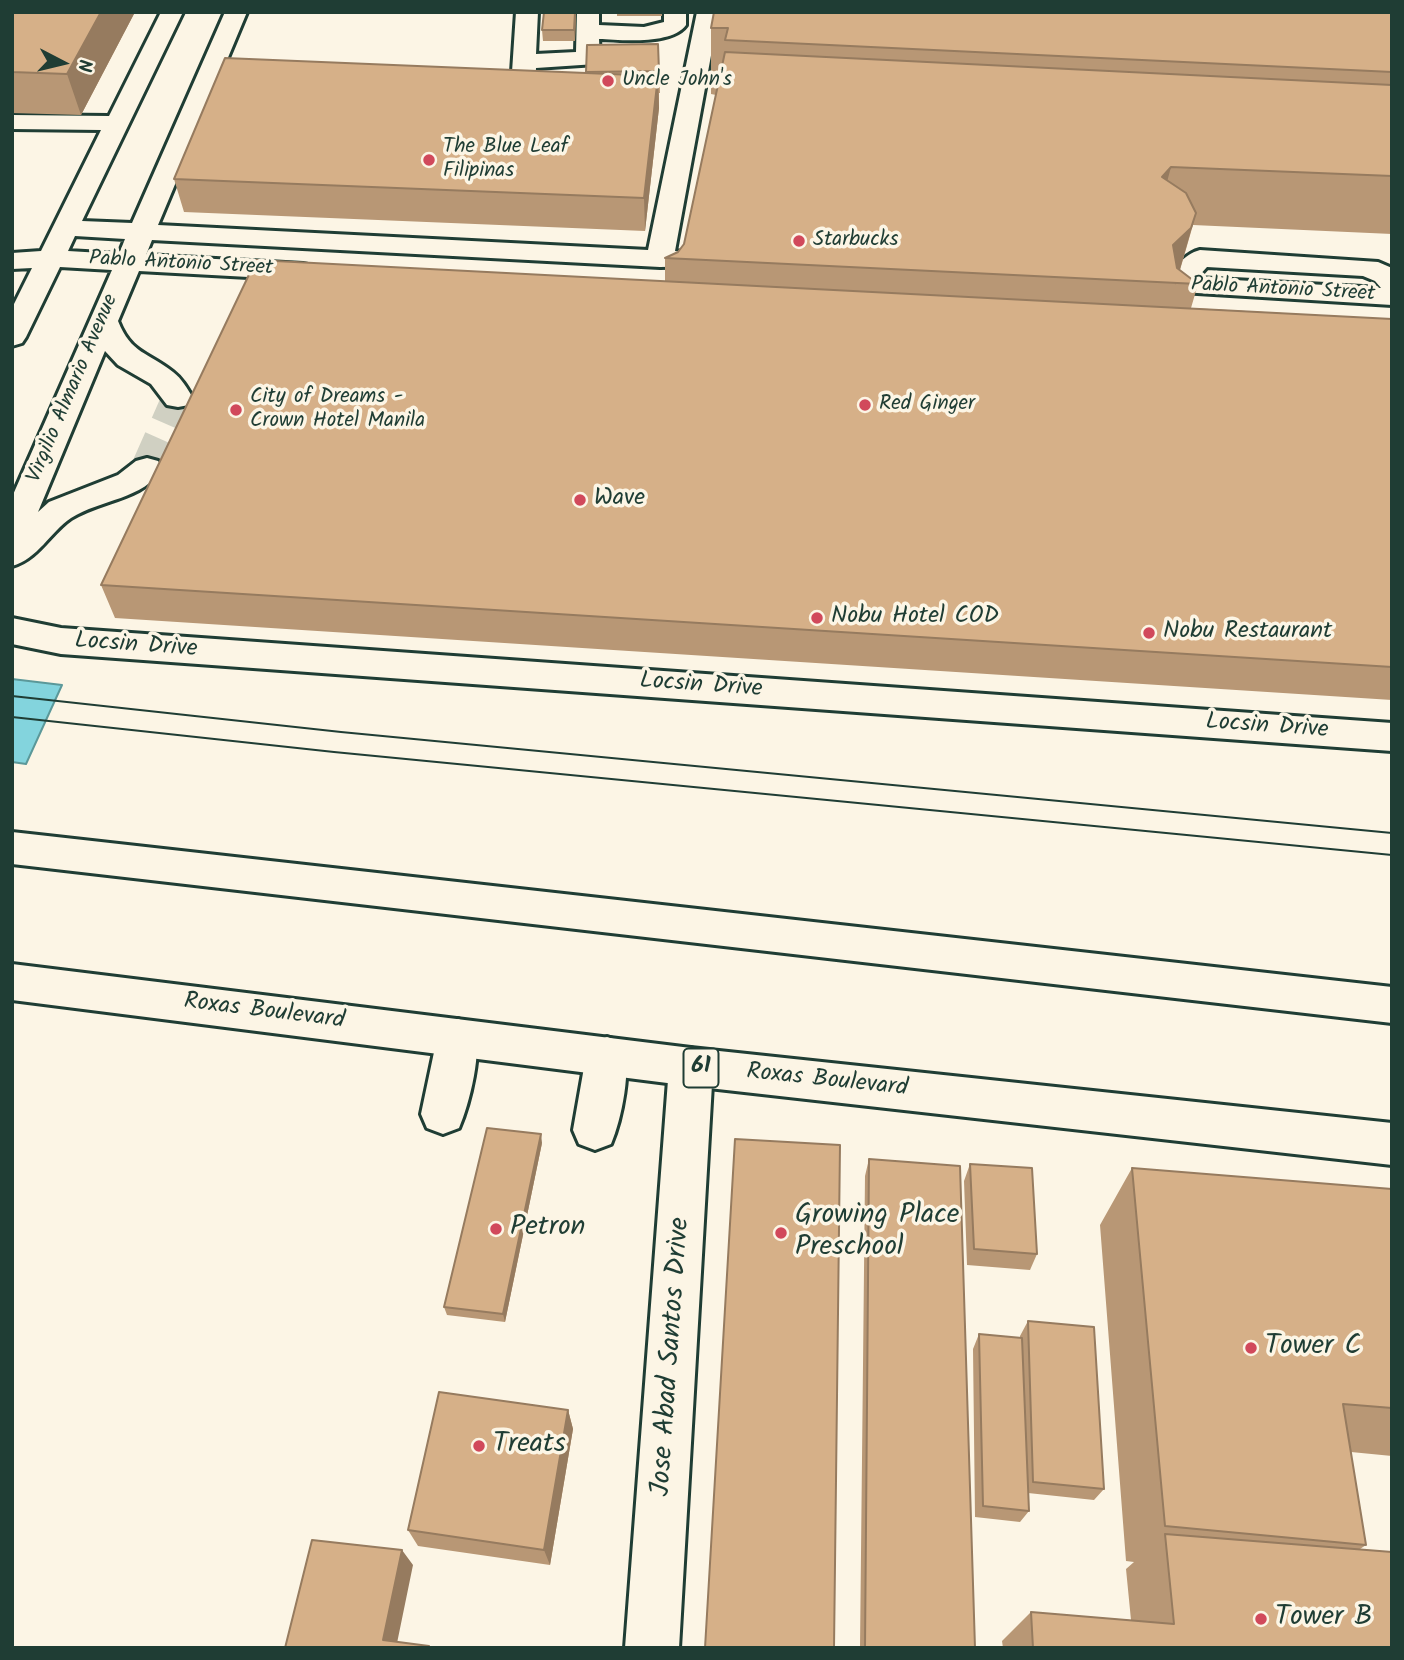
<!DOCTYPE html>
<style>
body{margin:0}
#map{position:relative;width:1404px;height:1660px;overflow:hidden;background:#fcf5e5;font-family:Kalam,sans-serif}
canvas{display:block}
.frame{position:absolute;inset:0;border:14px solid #1f3d34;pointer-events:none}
.north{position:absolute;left:28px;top:28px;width:70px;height:70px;-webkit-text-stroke:5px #fcf5e5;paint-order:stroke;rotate:97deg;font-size:19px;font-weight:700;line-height:28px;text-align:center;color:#1f3d34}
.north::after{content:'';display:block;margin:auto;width:24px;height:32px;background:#1f3d34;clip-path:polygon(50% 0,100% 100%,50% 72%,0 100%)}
</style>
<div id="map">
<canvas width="1404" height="1660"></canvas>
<div class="frame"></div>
<div class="north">N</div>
</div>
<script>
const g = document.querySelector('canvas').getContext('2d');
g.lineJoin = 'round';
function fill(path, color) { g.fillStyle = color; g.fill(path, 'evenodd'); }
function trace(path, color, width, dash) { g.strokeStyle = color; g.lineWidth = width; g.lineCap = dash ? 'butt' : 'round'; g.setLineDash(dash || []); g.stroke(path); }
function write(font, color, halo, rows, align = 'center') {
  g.font = font + ' Kalam,sans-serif'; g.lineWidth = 7; g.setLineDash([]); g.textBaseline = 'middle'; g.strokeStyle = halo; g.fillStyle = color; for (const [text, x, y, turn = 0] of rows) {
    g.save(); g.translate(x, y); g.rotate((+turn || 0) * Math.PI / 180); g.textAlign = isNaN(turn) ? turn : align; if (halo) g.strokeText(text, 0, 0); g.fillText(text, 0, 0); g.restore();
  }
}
const water = new Path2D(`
 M 12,679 L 62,685 L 26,764 L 12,762 Z`);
fill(water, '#83d4dd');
trace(water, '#5b9899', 2);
trace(new Path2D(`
 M 147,468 L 178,398`), '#d0d0c2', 32, [32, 16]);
const minor = new Path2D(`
 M 161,12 L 183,12 L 82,221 L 132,223 L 225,12 L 247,12 L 158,225 L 648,250 L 697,12 L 719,12 L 675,251 L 703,254 L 707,260 L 703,266 L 660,267 L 152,240 L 146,255 L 303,264 L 313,266 L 317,272 L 313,278 L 303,280 L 139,271 L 118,321 C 131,354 148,352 173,372 C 182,379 187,388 193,398 L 189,405 L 178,407 L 167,405 L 151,384 L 118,365 L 105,351 L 38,512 L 49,502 L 118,475 L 136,461 L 147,458 L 158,461 L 163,468 C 143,500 101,499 71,518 C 50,532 38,559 12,566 L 12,497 L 112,270 L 60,267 L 26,337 L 22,343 L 12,346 L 12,308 L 32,268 L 12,269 L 12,253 L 41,251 L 101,130 L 12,129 L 12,115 L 109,116 ZM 75,236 L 125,239 L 119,254 L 68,251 Z
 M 516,12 L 538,12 L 536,54 L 576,52 L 577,12 L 599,12 L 599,25 L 644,27 L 664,22 L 664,12 L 686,12 L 686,25 C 672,45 621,40 599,39 L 600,59 L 596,64 L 536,68 L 535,87 L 531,92 L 515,92 L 511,87 Z
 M 1200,250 L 1378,262 L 1392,268 L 1392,305 L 1165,291 L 1161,285 C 1170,272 1184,254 1200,250 ZM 1207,267 L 1363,276 L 1375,281 L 1381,288 L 1197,278 Z
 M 12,618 L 61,628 L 1392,723 L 1392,751 L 61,654 L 12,644 Z
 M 458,1019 L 473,1025 C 484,1048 469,1105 459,1128 L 443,1134 L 427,1128 L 421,1114 L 437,1038 L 443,1025 Z
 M 607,1037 L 622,1042 C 633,1066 621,1121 611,1144 L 595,1150 L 579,1144 L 573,1130 L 586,1056 L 592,1042 Z
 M 691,1048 L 706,1053 L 713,1067 L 679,1648 L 625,1648 L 669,1067 L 676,1053 Z`);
const highway = new Path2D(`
 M 12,832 L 1392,987 L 1392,1023 L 12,864 Z
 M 12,964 L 691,1048 L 1392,1123 L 1392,1165 L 691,1086 L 12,1000 Z`);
trace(minor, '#1f3d34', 6);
trace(highway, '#1f3d34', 6);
fill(minor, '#fcf5e5');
fill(highway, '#fcf5e5');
trace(new Path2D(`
 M 12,696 L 341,732 L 1392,833
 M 12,717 L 334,752 L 1392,855`), '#1f3d34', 2);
fill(new Path2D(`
 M 12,12 L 135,12 L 81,115 L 12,113 Z
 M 544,12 L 576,12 L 575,41 L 543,41 L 542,30 Z
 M 617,12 L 662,12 L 662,16 L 617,16 Z
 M 1392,12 L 1392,234 L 1193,225 L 1180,270 L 1198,284 L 1191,308 L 1392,319 L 1392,700 L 115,618 L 101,585 L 665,281 L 665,258 L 678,252 L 684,244 L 716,95 L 711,94 L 711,28 Z
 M 658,44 L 660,93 L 659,93 L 659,108 L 645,231 L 184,212 L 174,179 L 586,73 Z
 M 542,1143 L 505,1322 L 447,1315 L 444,1307 Z
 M 869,1159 L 975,1648 L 860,1648 L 865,1176 Z
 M 970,1164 L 1037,1254 L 1030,1270 L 967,1265 L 964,1181 Z
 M 1132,1168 L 1392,1189 L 1392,1456 L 1351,1452 L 1366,1545 L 1360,1549 L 1392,1648 L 1003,1648 L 1002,1641 L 1031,1612 L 1131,1620 L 1126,1569 L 1134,1562 L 1126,1561 L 1100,1225 Z
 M 1028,1321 L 1104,1489 L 1094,1500 L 1028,1493 L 1029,1511 L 1020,1522 L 975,1517 L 973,1349 L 979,1334 L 1020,1338 L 1020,1336 Z
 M 568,1410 L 573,1429 L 550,1565 L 418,1546 L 408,1530 Z`), '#b89775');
fill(new Path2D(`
 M 101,12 L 135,12 L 81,115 L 67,74 Z
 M 575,12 L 576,12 L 575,41 L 574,30 Z
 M 658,76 L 659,108 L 645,231 L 644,198 Z
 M 1171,167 L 1156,223 L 1162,177 Z
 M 1196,213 L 1180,269 L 1175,285 L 1173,245 Z
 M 541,1134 L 542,1143 L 505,1322 L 503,1314 Z
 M 568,1410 L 573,1429 L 550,1565 L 544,1550 Z
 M 402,1550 L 413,1565 L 396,1648 L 383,1640 Z`), '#967b5f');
const building = new Path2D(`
 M 12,12 L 101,12 L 67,74 L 12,72 Z
 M 544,12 L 575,12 L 574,30 L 542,30 Z
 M 714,12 L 1392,12 L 1392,72 L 725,40 L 728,28 L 711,28 Z
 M 658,44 L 659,71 L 586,72 L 587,45 Z
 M 725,52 L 1392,85 L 1392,176 L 1171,167 L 1162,177 L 1186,193 L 1196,213 L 1191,228 L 1173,245 L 1177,268 L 1198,284 L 665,258 L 678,252 L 684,244 Z
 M 225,58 L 658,76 L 644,198 L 174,179 Z
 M 256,260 L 1392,319 L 1392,667 L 101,585 Z
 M 487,1128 L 541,1134 L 503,1314 L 444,1307 Z
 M 735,1139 L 840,1145 L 834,1648 L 705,1648 Z
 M 869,1159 L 960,1166 L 975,1648 L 865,1648 Z
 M 970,1164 L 1032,1168 L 1037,1254 L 974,1249 Z
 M 1132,1168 L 1392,1189 L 1392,1408 L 1343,1404 L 1366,1545 L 1165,1526 Z
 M 1028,1321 L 1094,1327 L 1104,1489 L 1033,1482 Z
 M 979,1334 L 1022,1338 L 1029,1511 L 983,1506 Z
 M 439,1392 L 568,1410 L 544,1550 L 408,1530 Z
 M 1165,1534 L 1392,1552 L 1392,1648 L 1033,1648 L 1031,1612 L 1174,1624 Z
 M 312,1540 L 402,1550 L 383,1640 L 429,1646 L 428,1648 L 285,1648 Z`);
fill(building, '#d6b088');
trace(building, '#967b5f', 2);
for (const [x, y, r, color] of [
 [608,81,7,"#d1495b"],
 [429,160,7,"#d1495b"],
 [799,241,7,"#d1495b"],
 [865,405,7,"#d1495b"],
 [236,410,7,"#d1495b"],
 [580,500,7,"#d1495b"],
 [817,618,7,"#d1495b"],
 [1149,633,7,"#d1495b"],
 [496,1229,7,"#d1495b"],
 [781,1233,7,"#d1495b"],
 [1251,1348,7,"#d1495b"],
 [479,1446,7,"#d1495b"],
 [1261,1619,7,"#d1495b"]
]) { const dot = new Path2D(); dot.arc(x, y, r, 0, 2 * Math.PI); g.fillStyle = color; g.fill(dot); trace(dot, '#fcf5e5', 2.5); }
write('21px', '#1f3d34', '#fcf5e5', [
 ["Uncle John's",622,81],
 ["The Blue Leaf",443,148],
 ["Filipinas",443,172],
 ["Starbucks",813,241],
 ["City of Dreams -",250,398],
 ["Crown Hotel Manila",250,422],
 ["Red Ginger",879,405]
], 'left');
write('21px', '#1f3d34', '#fcf5e5', [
 ["Pablo Antonio Street",181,265,3],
 ["Pablo Antonio Street",1283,291,3],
 ["Virgilio Almario Avenue",74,389,-67]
]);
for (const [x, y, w] of [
 [701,1068,35]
]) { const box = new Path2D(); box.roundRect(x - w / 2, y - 19.5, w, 39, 5); g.fillStyle = '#fcf5e5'; g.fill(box); trace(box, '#1f3d34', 2); }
write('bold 23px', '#1f3d34', null, [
 ["61",701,1068]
]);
write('24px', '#1f3d34', '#fcf5e5', [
 ["Wave",594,500],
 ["Nobu Hotel COD",831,618],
 ["Nobu Restaurant",1163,633]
], 'left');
write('24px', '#1f3d34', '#fcf5e5', [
 ["Locsin Drive",136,647,4],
 ["Locsin Drive",701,687,4],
 ["Locsin Drive",1267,728,4],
 ["Roxas Boulevard",264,1013,7],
 ["Roxas Boulevard",827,1082,6]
]);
write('28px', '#1f3d34', '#fcf5e5', [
 ["Growing Place",795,1217],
 ["Preschool",795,1249],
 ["Petron",510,1229],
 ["Tower C",1265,1348],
 ["Treats",493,1446],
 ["Tower B",1275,1619]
], 'left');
write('28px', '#1f3d34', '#fcf5e5', [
 ["Jose Abad Santos Drive",673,1357,-86]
]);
</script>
